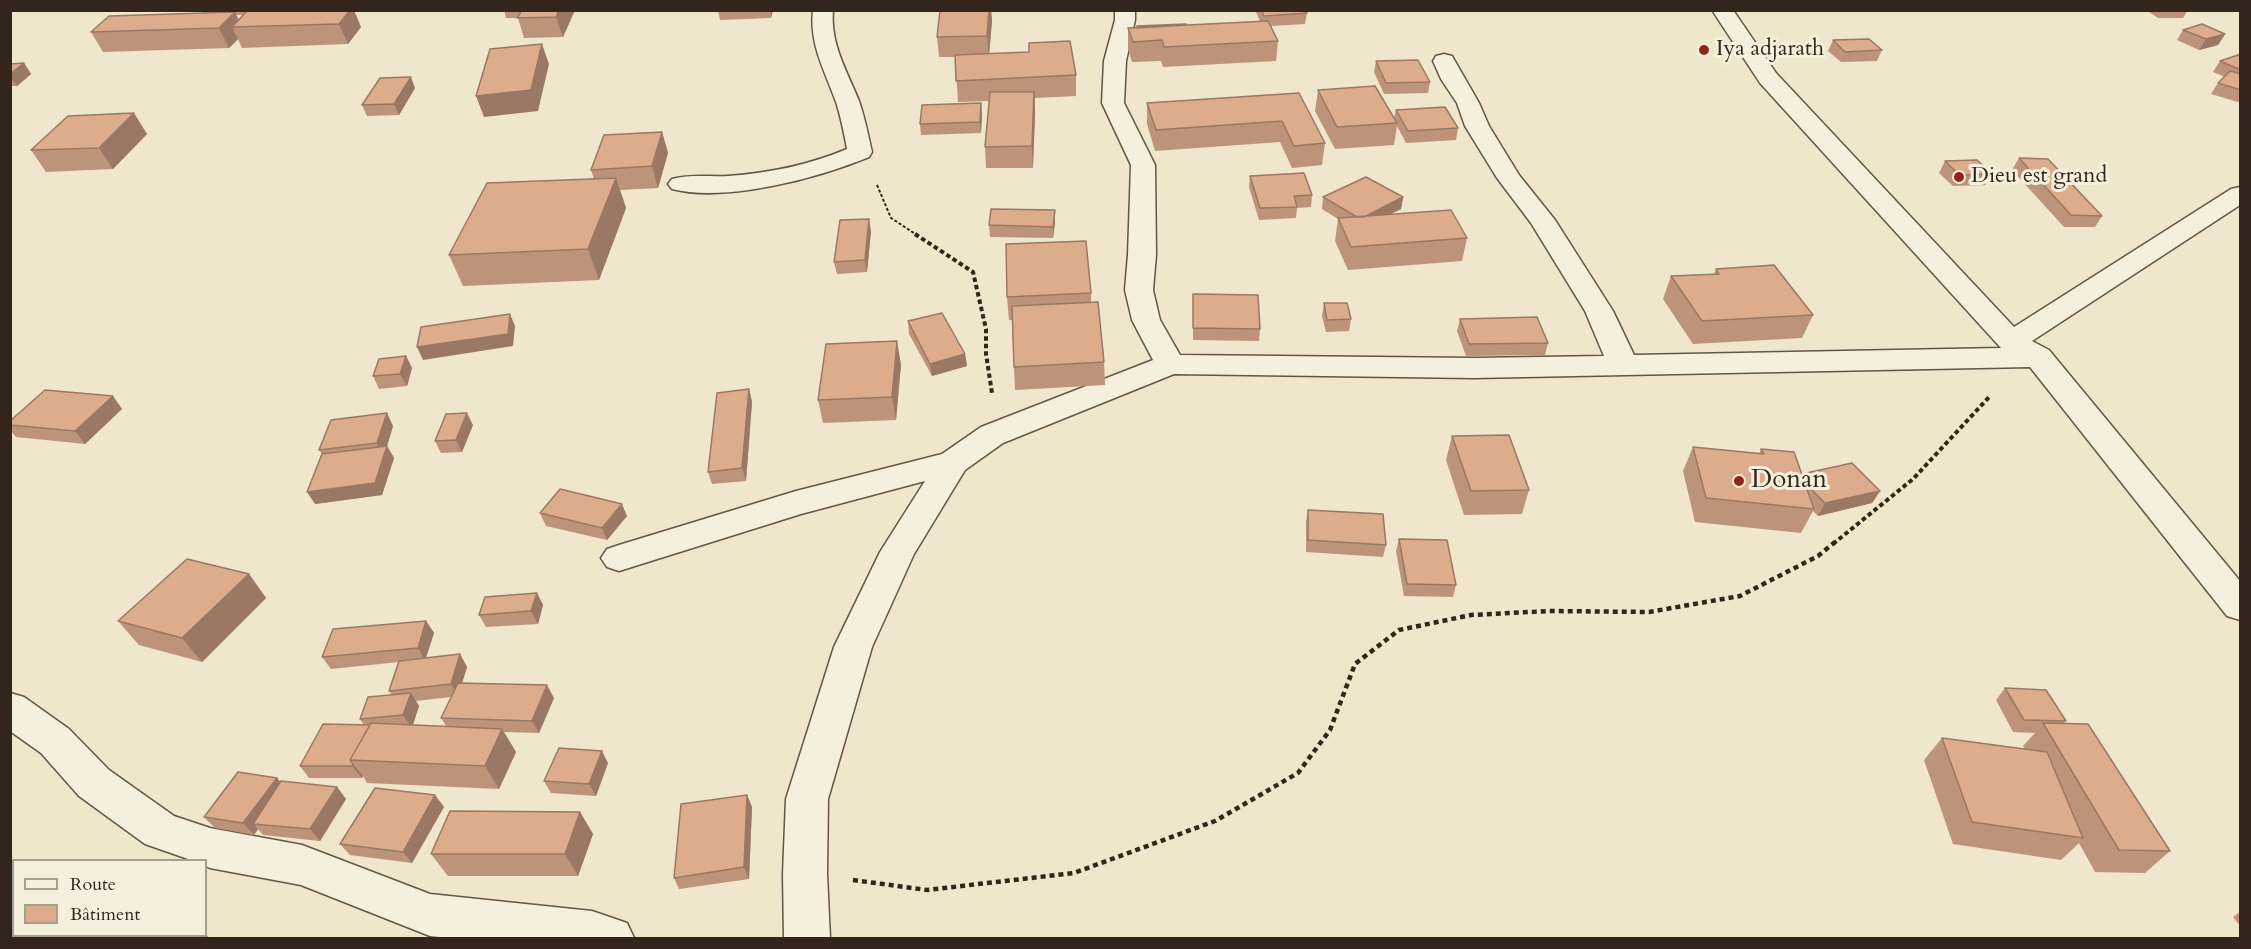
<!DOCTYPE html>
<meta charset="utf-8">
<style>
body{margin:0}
#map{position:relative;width:2251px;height:949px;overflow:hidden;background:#efe6cb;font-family:Cardo,serif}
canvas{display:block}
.frame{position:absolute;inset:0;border:12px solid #34251c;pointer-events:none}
.legend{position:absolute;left:12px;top:859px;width:195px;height:78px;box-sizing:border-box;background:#f5efdd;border:2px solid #a89e90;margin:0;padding:8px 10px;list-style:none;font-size:18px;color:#34251c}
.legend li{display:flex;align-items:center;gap:12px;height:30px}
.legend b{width:30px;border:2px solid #a89e90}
</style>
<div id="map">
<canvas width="2251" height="949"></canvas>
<div class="frame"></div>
<ul class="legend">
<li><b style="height:8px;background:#f5efdd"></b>Route</li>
<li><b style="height:16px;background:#dcac8d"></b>Bâtiment</li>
</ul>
</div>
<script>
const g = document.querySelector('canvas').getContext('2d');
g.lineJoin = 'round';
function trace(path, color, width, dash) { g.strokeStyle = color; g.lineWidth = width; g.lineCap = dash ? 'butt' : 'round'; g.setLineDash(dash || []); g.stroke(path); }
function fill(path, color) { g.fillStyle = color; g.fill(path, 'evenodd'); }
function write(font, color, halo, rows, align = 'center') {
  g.font = font + ' Cardo,serif'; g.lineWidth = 6; g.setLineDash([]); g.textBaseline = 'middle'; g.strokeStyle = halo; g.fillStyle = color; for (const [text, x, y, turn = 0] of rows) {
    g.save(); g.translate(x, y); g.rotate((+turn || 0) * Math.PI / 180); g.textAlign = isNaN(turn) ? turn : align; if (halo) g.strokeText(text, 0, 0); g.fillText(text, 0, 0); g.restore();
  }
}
const minor = new Path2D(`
 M 813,10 L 833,10 C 830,44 847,71 859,101 C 865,118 868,135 872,152 L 869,157 C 818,178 726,203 672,189 L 668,184 L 672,179 C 690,174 710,177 728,176 C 770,173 809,165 847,149 C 844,133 841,117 836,102 C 825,71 809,44 813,10 Z
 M 1115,10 L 1135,10 L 1135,20 L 1126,61 L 1124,103 L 1155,165 L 1156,255 L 1153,290 L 1160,320 L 1180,355 L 1474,358 L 1604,356 L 1585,311 L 1531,223 L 1497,178 L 1465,126 L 1457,103 L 1441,79 L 1433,61 L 1436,56 L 1444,54 L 1452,56 L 1479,103 L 1489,126 L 1519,175 L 1555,220 L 1613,311 L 1634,355 L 2001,348 L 1760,83 L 1712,10 L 1733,10 L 1776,73 L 2014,327 L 2231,189 L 2240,187 L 2240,205 L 2032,341 L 2049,350 L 2240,581 L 2240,620 L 2227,616 L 2030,367 L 1474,378 L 1174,374 L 1003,443 L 965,470 L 914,554 L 872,647 L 828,799 L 827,874 L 830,938 L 784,938 L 783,874 L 786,799 L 834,647 L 880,552 L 925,481 L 801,514 L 619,571 L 607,567 L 601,558 L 607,549 L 619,545 L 796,491 L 942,454 L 981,427 L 1153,360 L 1132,320 L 1125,290 L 1128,255 L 1131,165 L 1102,103 L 1104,61 L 1115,20 Z
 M 10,693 L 24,697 L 69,729 L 109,770 L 174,816 L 210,828 L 302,845 L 430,894 L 592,911 L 627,923 L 634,938 L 449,938 L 430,936 L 301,885 L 210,868 L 206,866 L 206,860 L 191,860 L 145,844 L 79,796 L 41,753 L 10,731 Z`);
trace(minor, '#635548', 3);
trace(new Path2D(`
 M 877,185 L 891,218 L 917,235`), '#34251c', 2, [3, 2]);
trace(new Path2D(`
 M 915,234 L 973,272 L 986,329 L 986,354 L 992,393
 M 1833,544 L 1913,479 L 1990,396`), '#34251c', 4, [4.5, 3]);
trace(new Path2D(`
 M 853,880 L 927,890 L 1074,873 L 1215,821 L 1298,773 L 1330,730 L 1355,664 L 1399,630 L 1471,615 L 1549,611 L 1649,612 L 1740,596 L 1818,556 L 1835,542`), '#34251c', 4.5, [5, 4]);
fill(minor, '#f5efdd');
fill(new Path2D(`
 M 201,10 L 251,10 L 361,27 L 348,44 L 242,48 L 238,39 L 229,48 L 103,52 L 91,32 L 202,13 ZM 236,15 L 244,15 L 239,20 Z
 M 504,10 L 575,10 L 563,37 L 524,38 L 518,18 L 506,18 Z
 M 718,10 L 773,10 L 771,18 L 720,20 Z
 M 940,10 L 991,10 L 992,21 L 989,54 L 1076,75 L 1076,96 L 1035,98 L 1035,113 L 1033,168 L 986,168 L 985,147 L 989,101 L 958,102 L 955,57 L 939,57 L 937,37 Z
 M 1255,10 L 1305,10 L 1307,13 L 1305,24 L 1271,26 L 1278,41 L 1276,61 L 1163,67 L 1161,61 L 1132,62 L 1128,49 L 1128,28 L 1260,21 Z
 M 2150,10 L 2188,10 L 2183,18 L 2158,18 L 2149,12 Z
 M 2183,30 L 2225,34 L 2218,45 L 2199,50 L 2177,40 Z
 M 1833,40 L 1882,50 L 1877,61 L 1841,62 L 1828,51 Z
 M 2241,54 L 2241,103 L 2211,94 L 2218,83 L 2225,77 L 2213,72 L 2220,61 Z
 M 1376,61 L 1430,82 L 1428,93 L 1384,94 L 1374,72 Z
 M 24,63 L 31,74 L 17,86 L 10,86 L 10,64 Z
 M 415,88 L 399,115 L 367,116 L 362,105 Z
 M 1318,90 L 1394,118 L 1396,110 L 1458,128 L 1456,140 L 1406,143 L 1397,126 L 1394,145 L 1335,149 L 1315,111 Z
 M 1299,93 L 1325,143 L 1322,165 L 1292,168 L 1280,142 L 1155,151 L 1147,124 L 1147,103 Z
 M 981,103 L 982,115 L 981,133 L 921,135 L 920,124 Z
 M 662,132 L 668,153 L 658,188 L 620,190 L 626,208 L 599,280 L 463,286 L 449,255 L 594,179 L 591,170 Z
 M 147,134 L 113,169 L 46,172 L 31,150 Z
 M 2019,158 L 2102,216 L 2095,227 L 2064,227 L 2012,170 Z
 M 1945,161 L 1992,174 L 1985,185 L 1953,186 L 1939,173 Z
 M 1250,176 L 1312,195 L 1311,207 L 1297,208 L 1296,218 L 1259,220 L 1249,187 Z
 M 1323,197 L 1403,197 L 1401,209 L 1389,215 L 1467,238 L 1462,261 L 1348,270 L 1335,241 L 1338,219 L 1322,209 Z
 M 1055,222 L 1053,238 L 990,237 L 989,225 Z
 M 871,231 L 867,272 L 837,274 L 834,262 Z
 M 1716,269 L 1813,315 L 1802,338 L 1693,344 L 1663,299 L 1671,276 L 1714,274 Z
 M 1091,293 L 1091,303 L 1104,362 L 1105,385 L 1015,390 L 1012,320 L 1009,320 L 1007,297 Z
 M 1193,294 L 1260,329 L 1259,341 L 1193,340 Z
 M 1324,303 L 1351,319 L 1349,331 L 1326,332 L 1322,316 Z
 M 1460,319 L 1548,343 L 1545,355 L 1466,356 L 1457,331 Z
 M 908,321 L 965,354 L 967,366 L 932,376 L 909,334 Z
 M 406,356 L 412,368 L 407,386 L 379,389 L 373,376 Z
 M 901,364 L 896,420 L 823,423 L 818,400 Z
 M 749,389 L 752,402 L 746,481 L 712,484 L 708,472 Z
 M 122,409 L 85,444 L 16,437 L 10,430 L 10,421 Z
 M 473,425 L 462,452 L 441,453 L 435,441 Z
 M 393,426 L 387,446 L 394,458 L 382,495 L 315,504 L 322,454 L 319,450 Z
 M 1452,436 L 1529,490 L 1522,514 L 1464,515 L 1446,460 Z
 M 1693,447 L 1759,454 L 1761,449 L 1802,474 L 1880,491 L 1872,503 L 1818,516 L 1813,511 L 1801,533 L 1695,522 L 1683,471 Z
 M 1308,510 L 1386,545 L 1383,557 L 1306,552 L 1306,522 Z
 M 540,513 L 627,516 L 607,540 L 546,526 Z
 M 1399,539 L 1456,585 L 1453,597 L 1404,596 L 1396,551 Z
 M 249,574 L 266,598 L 202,662 L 139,645 L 118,621 Z
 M 537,593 L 543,605 L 538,624 L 486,627 L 479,615 Z
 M 426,621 L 434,633 L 426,658 L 460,654 L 467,667 L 462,683 L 554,698 L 539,733 L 504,732 L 516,752 L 499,789 L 367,783 L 363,776 L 362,778 L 309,778 L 300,766 L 364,725 L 360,719 L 392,695 L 389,691 L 399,662 L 331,669 L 322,657 ZM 451,697 L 441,718 L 447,727 L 412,725 L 419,706 L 416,701 Z
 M 2005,688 L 2066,721 L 2064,723 L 2170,851 L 2145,873 L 2095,872 L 2079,843 L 2061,860 L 1953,844 L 1924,760 L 1942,738 L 2025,749 L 2023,746 L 2035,733 L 2013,732 L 1996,700 Z
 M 608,763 L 596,796 L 551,793 L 544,781 Z
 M 277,778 L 280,782 L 337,787 L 346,799 L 320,841 L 263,835 L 258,829 L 254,835 L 215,828 L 204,817 Z
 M 435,795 L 444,807 L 412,863 L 350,855 L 340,844 Z
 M 747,795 L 752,807 L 749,879 L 679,889 L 674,878 Z
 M 580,812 L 593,834 L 578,876 L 448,876 L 431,854 Z
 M 2241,911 L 2241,927 L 2233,917 Z`), '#bd9479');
fill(new Path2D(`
 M 350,10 L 354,10 L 361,27 L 348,44 L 339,24 Z
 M 559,10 L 575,10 L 563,37 L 556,17 Z
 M 770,10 L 773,10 L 771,18 Z
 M 989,10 L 991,10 L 992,21 L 989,56 L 987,36 Z
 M 235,12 L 242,27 L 232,27 L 238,39 L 229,48 L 219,28 Z
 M 2225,34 L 2218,45 L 2199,50 L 2206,39 Z
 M 542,44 L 549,64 L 538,111 L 484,117 L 476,96 Z
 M 24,63 L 31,74 L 17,86 L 10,77 L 10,74 Z
 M 411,77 L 415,88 L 399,115 L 394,104 Z
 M 1034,92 L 1035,113 L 1033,168 L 1032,146 Z
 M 981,103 L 982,115 L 981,133 L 980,122 Z
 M 134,113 L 147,134 L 113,169 L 99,148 Z
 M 662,132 L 668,153 L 658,188 L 652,166 Z
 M 616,178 L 626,208 L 599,280 L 588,249 Z
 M 1403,197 L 1401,209 L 1358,230 L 1360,219 Z
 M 1055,210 L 1055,222 L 1053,238 L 1053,227 Z
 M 869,219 L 871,231 L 867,272 L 865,260 Z
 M 510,314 L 515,326 L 513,346 L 423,360 L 417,347 Z
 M 897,341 L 901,364 L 896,420 L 892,397 Z
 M 965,354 L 967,366 L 932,376 L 930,364 Z
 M 406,356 L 412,368 L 407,386 L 400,374 Z
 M 749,389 L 752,402 L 746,481 L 742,468 Z
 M 113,396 L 122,409 L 85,444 L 75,431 Z
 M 387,413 L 393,426 L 387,446 L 394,458 L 382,495 L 315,504 L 307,492 L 384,455 L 377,443 Z
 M 467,413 L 473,425 L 462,452 L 456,440 Z
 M 1880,491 L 1872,503 L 1818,516 L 1825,503 Z
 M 622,504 L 627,516 L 607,540 L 602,528 Z
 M 249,574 L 266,598 L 202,662 L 182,638 Z
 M 537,593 L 543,605 L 538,624 L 531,611 Z
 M 426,621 L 434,633 L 425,660 L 418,648 Z
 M 460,654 L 467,667 L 458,696 L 451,684 Z
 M 547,685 L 554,698 L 539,733 L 532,721 Z
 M 411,693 L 419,706 L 412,728 L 403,715 Z
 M 502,729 L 516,752 L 499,789 L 485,766 Z
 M 602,751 L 608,763 L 596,796 L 589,784 Z
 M 353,764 L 363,776 L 362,778 L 352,766 Z
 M 277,778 L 287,790 L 253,824 L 258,829 L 254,835 L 243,823 Z
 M 337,787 L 346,799 L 320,841 L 310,829 Z
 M 435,795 L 444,807 L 412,863 L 403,852 Z
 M 747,795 L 752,807 L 749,879 L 744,867 Z
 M 580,812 L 593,834 L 578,876 L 565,854 Z
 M 206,934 L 210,939 L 199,939 L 201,936 L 206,936 Z`), '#9a7863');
const building = new Path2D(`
 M 263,10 L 350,10 L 339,24 L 232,27 L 247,11 Z
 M 522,10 L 559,10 L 556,17 L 517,18 Z
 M 940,10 L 989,10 L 987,36 L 937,37 Z
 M 1261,10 L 1305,10 L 1307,13 L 1264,16 Z
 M 235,12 L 219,28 L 91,32 L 109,16 Z
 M 1268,21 L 1278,41 L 1164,47 L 1162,40 L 1133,42 L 1128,28 Z
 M 1186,24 L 1186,25 L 1137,28 L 1137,26 Z
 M 2202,24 L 2225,34 L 2206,39 L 2183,30 Z
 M 1869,39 L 1882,50 L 1845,52 L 1833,40 Z
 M 1070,41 L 1076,75 L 956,81 L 955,55 L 1029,52 L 1029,43 Z
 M 542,44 L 531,90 L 476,96 L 490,49 Z
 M 2241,54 L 2241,70 L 2220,61 Z
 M 1418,60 L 1430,82 L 1386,83 L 1376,61 Z
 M 24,63 L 10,74 L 10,64 Z
 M 2230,71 L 2241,74 L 2241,90 L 2218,83 Z
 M 411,77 L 394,104 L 362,105 L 380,78 Z
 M 1375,86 L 1397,123 L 1337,127 L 1318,90 Z
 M 990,92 L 1034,92 L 1032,146 L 985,147 Z
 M 1299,93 L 1325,143 L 1294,146 L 1282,121 L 1156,130 L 1147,103 Z
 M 981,103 L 980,122 L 920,124 L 922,105 Z
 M 1445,107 L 1458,128 L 1408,131 L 1396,110 Z
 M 134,113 L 99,148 L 31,150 L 68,116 Z
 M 662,132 L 652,166 L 591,170 L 604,135 Z
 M 2019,158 L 2048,159 L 2102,216 L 2071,215 Z
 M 1977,160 L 1992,174 L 1959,175 L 1945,161 Z
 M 1304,173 L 1312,195 L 1294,196 L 1297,207 L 1260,208 L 1250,176 Z
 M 1366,177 L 1403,197 L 1364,217 L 1357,217 L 1323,197 Z
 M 616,178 L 588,249 L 449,255 L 487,183 Z
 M 991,209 L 1055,210 L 1053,227 L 989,225 Z
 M 1451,210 L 1467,238 L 1351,247 L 1338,218 Z
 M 869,219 L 865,260 L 834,262 L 840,220 Z
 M 1086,241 L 1091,293 L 1007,297 L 1006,244 Z
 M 1774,265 L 1813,315 L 1702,321 L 1671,276 L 1719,274 L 1716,269 Z
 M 1193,294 L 1258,295 L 1260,329 L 1193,328 Z
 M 1098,302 L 1104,362 L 1014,367 L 1012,306 Z
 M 1324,303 L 1347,303 L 1351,319 L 1327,320 Z
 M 942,313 L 965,354 L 930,364 L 908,321 Z
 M 510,314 L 508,334 L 417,347 L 421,327 Z
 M 1537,317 L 1548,343 L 1469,344 L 1460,319 Z
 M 897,341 L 892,397 L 818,400 L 826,344 Z
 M 406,356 L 400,374 L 373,376 L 379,359 Z
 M 749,389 L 742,468 L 708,472 L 717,393 Z
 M 45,390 L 113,396 L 75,431 L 10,425 L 10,421 Z
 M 387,413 L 377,443 L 319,450 L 331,420 Z
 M 467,413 L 456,440 L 435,441 L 446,414 Z
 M 1509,435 L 1529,490 L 1471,491 L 1452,436 Z
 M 387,446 L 375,483 L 307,492 L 322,454 Z
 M 1693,447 L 1764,454 L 1761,449 L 1794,452 L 1814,509 L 1706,498 Z
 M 1852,463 L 1880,491 L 1825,503 L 1805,483 L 1802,474 Z
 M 560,489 L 622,504 L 602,528 L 540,513 Z
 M 1308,510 L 1383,514 L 1386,545 L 1308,540 Z
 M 1399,539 L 1447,540 L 1456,585 L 1407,584 Z
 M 187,559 L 249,574 L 182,638 L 118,621 Z
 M 537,593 L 531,611 L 479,615 L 485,597 Z
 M 426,621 L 418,648 L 322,657 L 333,629 Z
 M 460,654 L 451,684 L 389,691 L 399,661 Z
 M 458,683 L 547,685 L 532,721 L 441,718 Z
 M 2005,688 L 2046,690 L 2066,721 L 2024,720 Z
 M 411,693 L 403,715 L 360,719 L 368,697 Z
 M 371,723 L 502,729 L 485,766 L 350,760 Z
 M 2043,723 L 2088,724 L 2170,851 L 2119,850 Z
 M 323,724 L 370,725 L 350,760 L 353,764 L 352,766 L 300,766 Z
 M 1942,738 L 2047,752 L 2083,838 L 1972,822 Z
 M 559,748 L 602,751 L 589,784 L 544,781 Z
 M 238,772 L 277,778 L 243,823 L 204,817 Z
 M 281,781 L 337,787 L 310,829 L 253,824 Z
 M 375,788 L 435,795 L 403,852 L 340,844 Z
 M 747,795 L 744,867 L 674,878 L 681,804 Z
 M 450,811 L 580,812 L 565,854 L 431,854 Z
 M 77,936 L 201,936 L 199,939 L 76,939 Z`);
fill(building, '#dcac8d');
trace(building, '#9a7863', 1.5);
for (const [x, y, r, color] of [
 [1704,50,6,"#8f2418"],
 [1959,177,6,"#8f2418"],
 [1739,481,6,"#8f2418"]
]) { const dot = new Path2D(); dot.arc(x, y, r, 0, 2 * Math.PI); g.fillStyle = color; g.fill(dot); trace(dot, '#f5efdd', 2); }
write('22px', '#34251c', '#f5efdd', [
 ["Iya adjarath",1716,50],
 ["Dieu est grand",1971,177]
], 'left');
write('26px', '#34251c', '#f5efdd', [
 ["Donan",1751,481]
], 'left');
</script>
